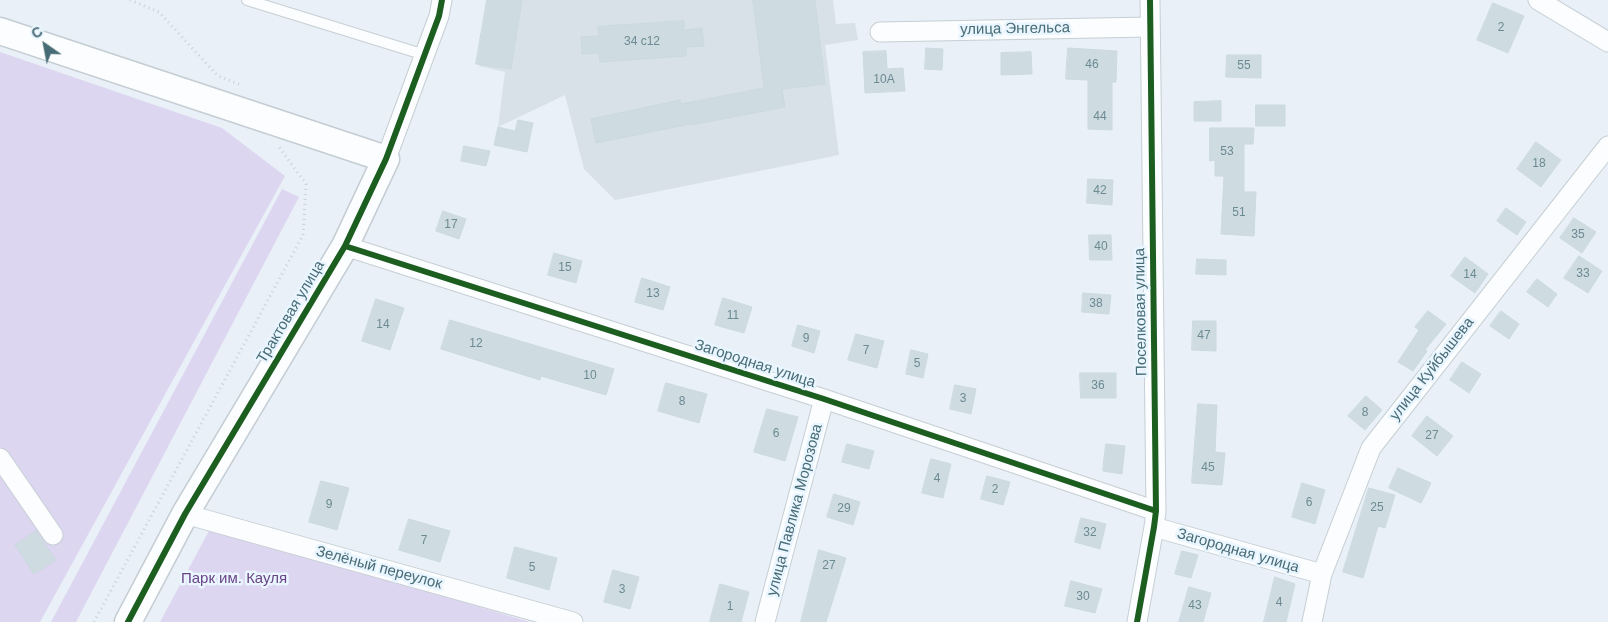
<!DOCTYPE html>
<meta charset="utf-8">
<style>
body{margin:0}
#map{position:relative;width:1608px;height:622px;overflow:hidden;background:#e9f0f7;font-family:Helvetica,sans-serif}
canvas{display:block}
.north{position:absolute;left:20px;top:20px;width:50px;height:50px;-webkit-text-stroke:4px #e9f5ff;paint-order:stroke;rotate:327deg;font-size:14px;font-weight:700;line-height:20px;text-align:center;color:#486c75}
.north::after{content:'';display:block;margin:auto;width:18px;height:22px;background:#486c75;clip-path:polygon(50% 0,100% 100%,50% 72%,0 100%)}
</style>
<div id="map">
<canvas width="1608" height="622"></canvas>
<div class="north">С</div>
</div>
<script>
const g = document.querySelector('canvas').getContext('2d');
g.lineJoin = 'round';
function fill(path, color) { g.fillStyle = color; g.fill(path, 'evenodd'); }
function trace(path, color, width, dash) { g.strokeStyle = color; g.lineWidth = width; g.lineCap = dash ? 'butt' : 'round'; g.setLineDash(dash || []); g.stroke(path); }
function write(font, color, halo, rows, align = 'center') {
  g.font = font + ' Helvetica,sans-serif'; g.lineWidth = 5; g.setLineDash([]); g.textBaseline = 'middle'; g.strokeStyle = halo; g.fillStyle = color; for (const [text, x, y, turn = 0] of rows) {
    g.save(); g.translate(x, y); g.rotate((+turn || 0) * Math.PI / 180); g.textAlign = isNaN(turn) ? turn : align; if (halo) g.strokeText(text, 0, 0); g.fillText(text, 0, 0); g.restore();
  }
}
fill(new Path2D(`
 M 490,0 L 833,0 L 836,24 L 855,23 L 858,40 L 825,45 L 839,155 L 615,200 L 584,169 L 565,95 L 498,127 L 505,72 L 479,66 Z`), '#d7e1e7');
fill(new Path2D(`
 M 0,52 L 222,128 L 285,176 L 40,622 L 0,622 Z
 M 282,189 L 299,197 L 76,622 L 51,622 Z
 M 211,527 L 530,622 L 160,622 Z`), '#ddd6f0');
const building = new Path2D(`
 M 487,0 L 522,0 L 511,69 L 476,64 Z
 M 753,0 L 815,0 L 825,84 L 782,89 L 785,107 L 691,125 L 690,124 L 596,143 L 591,119 L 680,100 L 681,104 L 764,88 Z
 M 1493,3 L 1524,16 L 1508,53 L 1477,40 Z
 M 684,21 L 684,30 L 702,28 L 704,46 L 686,47 L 686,56 L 600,62 L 599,53 L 582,54 L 581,37 L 599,36 L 598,27 Z
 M 926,48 L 943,49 L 942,70 L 925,69 Z
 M 1068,48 L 1117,51 L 1116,82 L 1112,82 L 1112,130 L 1088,129 L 1088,80 L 1066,79 Z
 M 886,51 L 887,69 L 903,68 L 905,91 L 865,93 L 863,52 Z
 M 1031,52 L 1032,74 L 1001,75 L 1001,53 Z
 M 1227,55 L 1261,55 L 1261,78 L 1226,77 Z
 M 1221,101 L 1221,121 L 1194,121 L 1194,102 Z
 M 1256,105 L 1285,105 L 1285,126 L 1256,126 Z
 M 518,120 L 533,123 L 527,152 L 494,145 L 498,127 L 515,131 Z
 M 1210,128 L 1254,128 L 1253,144 L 1244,144 L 1244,192 L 1256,192 L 1254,236 L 1221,234 L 1224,176 L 1215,176 L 1215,160 L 1210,161 Z
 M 1536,142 L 1561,160 L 1541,187 L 1517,169 Z
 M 464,146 L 490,151 L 486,166 L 461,161 Z
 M 1088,179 L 1113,180 L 1112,205 L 1087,203 Z
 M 1506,208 L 1526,222 L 1517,235 L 1497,221 Z
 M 443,211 L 466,219 L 459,239 L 436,231 Z
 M 1574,218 L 1596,232 L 1582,253 L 1560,238 Z
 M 1089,235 L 1111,235 L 1112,260 L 1090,260 Z
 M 554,253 L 582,261 L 576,283 L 548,275 Z
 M 1579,256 L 1602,271 L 1588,293 L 1564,278 Z
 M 1465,257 L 1488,274 L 1475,293 L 1451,276 Z
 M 1197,259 L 1226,260 L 1226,275 L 1196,274 Z
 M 642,278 L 670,287 L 663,310 L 635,302 Z
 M 1537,279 L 1557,294 L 1548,307 L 1527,292 Z
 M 1083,293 L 1111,295 L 1109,314 L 1082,312 Z
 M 723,298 L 752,307 L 744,333 L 715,325 Z
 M 376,299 L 404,308 L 390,350 L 362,341 Z
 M 1428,311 L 1446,324 L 1425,350 L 1427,351 L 1413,371 L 1398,362 L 1419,330 L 1415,327 Z
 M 1501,311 L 1519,324 L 1509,339 L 1490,326 Z
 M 450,320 L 614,369 L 606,395 L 541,376 L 540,380 L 441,349 Z
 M 1193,321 L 1216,321 L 1216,351 L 1192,350 Z
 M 798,325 L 820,331 L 814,353 L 792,346 Z
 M 856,334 L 884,341 L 877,368 L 848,360 Z
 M 911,350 L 928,354 L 923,378 L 906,374 Z
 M 1462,362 L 1481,374 L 1469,393 L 1450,380 Z
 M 1080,373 L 1116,373 L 1116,398 L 1081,398 Z
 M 666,383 L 707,394 L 699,423 L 658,411 Z
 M 955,385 L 976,389 L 971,414 L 950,409 Z
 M 1366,396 L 1382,410 L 1365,430 L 1348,416 Z
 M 1198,404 L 1217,405 L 1215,452 L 1225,453 L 1222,485 L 1192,483 Z
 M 767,409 L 798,417 L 785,461 L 754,452 Z
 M 1427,416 L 1453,436 L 1437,456 L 1412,436 Z
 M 847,444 L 874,451 L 869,469 L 842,462 Z
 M 1106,444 L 1125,446 L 1122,474 L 1103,471 Z
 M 931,459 L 951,464 L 943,498 L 922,493 Z
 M 1398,468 L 1431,483 L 1421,503 L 1389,488 Z
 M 987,476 L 1010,482 L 1003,505 L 981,499 Z
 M 321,481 L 349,488 L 337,530 L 309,522 Z
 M 1302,483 L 1325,490 L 1315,524 L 1292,517 Z
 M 1369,488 L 1395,495 L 1385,528 L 1378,526 L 1363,578 L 1343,572 Z
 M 834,494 L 860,502 L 853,525 L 827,517 Z
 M 1081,518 L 1106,524 L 1100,549 L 1075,542 Z
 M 409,519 L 450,531 L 440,562 L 399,550 Z
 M 36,531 L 56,560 L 34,574 L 15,545 Z
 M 515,547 L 557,558 L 549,590 L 507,578 Z
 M 819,550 L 846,558 L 826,622 L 801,622 Z
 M 1182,551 L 1198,555 L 1191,578 L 1175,574 Z
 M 613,570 L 639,577 L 630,609 L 604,602 Z
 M 1275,577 L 1295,584 L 1286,622 L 1264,622 Z
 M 1071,581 L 1102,589 L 1095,613 L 1065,606 Z
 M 720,584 L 749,592 L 741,622 L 710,622 Z
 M 1189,587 L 1211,593 L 1203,622 L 1179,622 Z`);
fill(building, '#cedbe1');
trace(building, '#cbd9e0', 1);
const lane = new Path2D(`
 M 247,0 L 425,55`);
const street = new Path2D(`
 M 1538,0 L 1608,42
 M 880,32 L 1150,27
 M 386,159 L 439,16 L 442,0
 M 345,246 L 824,399 L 1156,511
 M 0,458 L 53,535
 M 185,514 L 573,622
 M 1154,527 L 1322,574
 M 765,622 L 824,399
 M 1137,622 L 1154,527 L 1156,511 L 1150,0
 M 1312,622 L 1322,574 L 1371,448 L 1608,146`);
const secondary = new Path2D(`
 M 0,31 L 386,159 L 345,246 L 185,514 L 128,622`);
trace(lane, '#c5cfd4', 12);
trace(street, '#c5cfd4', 21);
trace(secondary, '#c3cdd3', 29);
trace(new Path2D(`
 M 130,0 L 159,12 L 218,76 L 241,85
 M 94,622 L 303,235 L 306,184 L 279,147`), '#c6d3d6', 3, [1, 4]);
trace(lane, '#fcfdfe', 10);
trace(street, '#fcfdfe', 19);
trace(secondary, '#fcfdfe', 26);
trace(new Path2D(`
 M 345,246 L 824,399 L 1156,511
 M 128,622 L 185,514 L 345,246 L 386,159 L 439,16 L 442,0
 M 1137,622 L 1154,527 L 1156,511 L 1150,0`), '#1b5e20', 6);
write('12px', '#6c8a92', null, [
 ["2",1501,28],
 ["34 с12",642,42],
 ["46",1092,65],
 ["55",1244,66],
 ["10А",884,80],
 ["44",1100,117],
 ["53",1227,152],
 ["18",1539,164],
 ["42",1100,191],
 ["51",1239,213],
 ["17",451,225],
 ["35",1578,235],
 ["40",1101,247],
 ["15",565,268],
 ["33",1583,274],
 ["14",1470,275],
 ["13",653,294],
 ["38",1096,304],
 ["11",733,316],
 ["14",383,325],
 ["47",1204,336],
 ["9",806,339],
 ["12",476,344],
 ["7",866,351],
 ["5",917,364],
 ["10",590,376],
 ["36",1098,386],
 ["3",963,399],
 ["8",682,402],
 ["8",1365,413],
 ["6",776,434],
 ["27",1432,436],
 ["45",1208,468],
 ["4",937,479],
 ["2",995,490],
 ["6",1309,503],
 ["9",329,505],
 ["25",1377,508],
 ["29",844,509],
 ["32",1090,533],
 ["7",424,541],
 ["27",829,566],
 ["5",532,568],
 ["3",622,590],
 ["30",1083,597],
 ["4",1279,603],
 ["43",1195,606],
 ["1",730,607]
]);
write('15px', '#486c75', '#e9f5ff', [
 ["улица Энгельса",1015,29,-1],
 ["Трактовая улица",291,312,-59],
 ["Поселковая улица",1141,312,-91],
 ["Загородная улица",755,364,18],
 ["улица Куйбышева",1432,369,-52],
 ["улица Павлика Морозова",795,510,-75],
 ["Загородная улица",1238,551,16],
 ["Зелёный переулок",379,568,15]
]);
write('15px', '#6a4587', '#e9f5ff', [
 ["Парк им. Кауля",234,579]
]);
</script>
